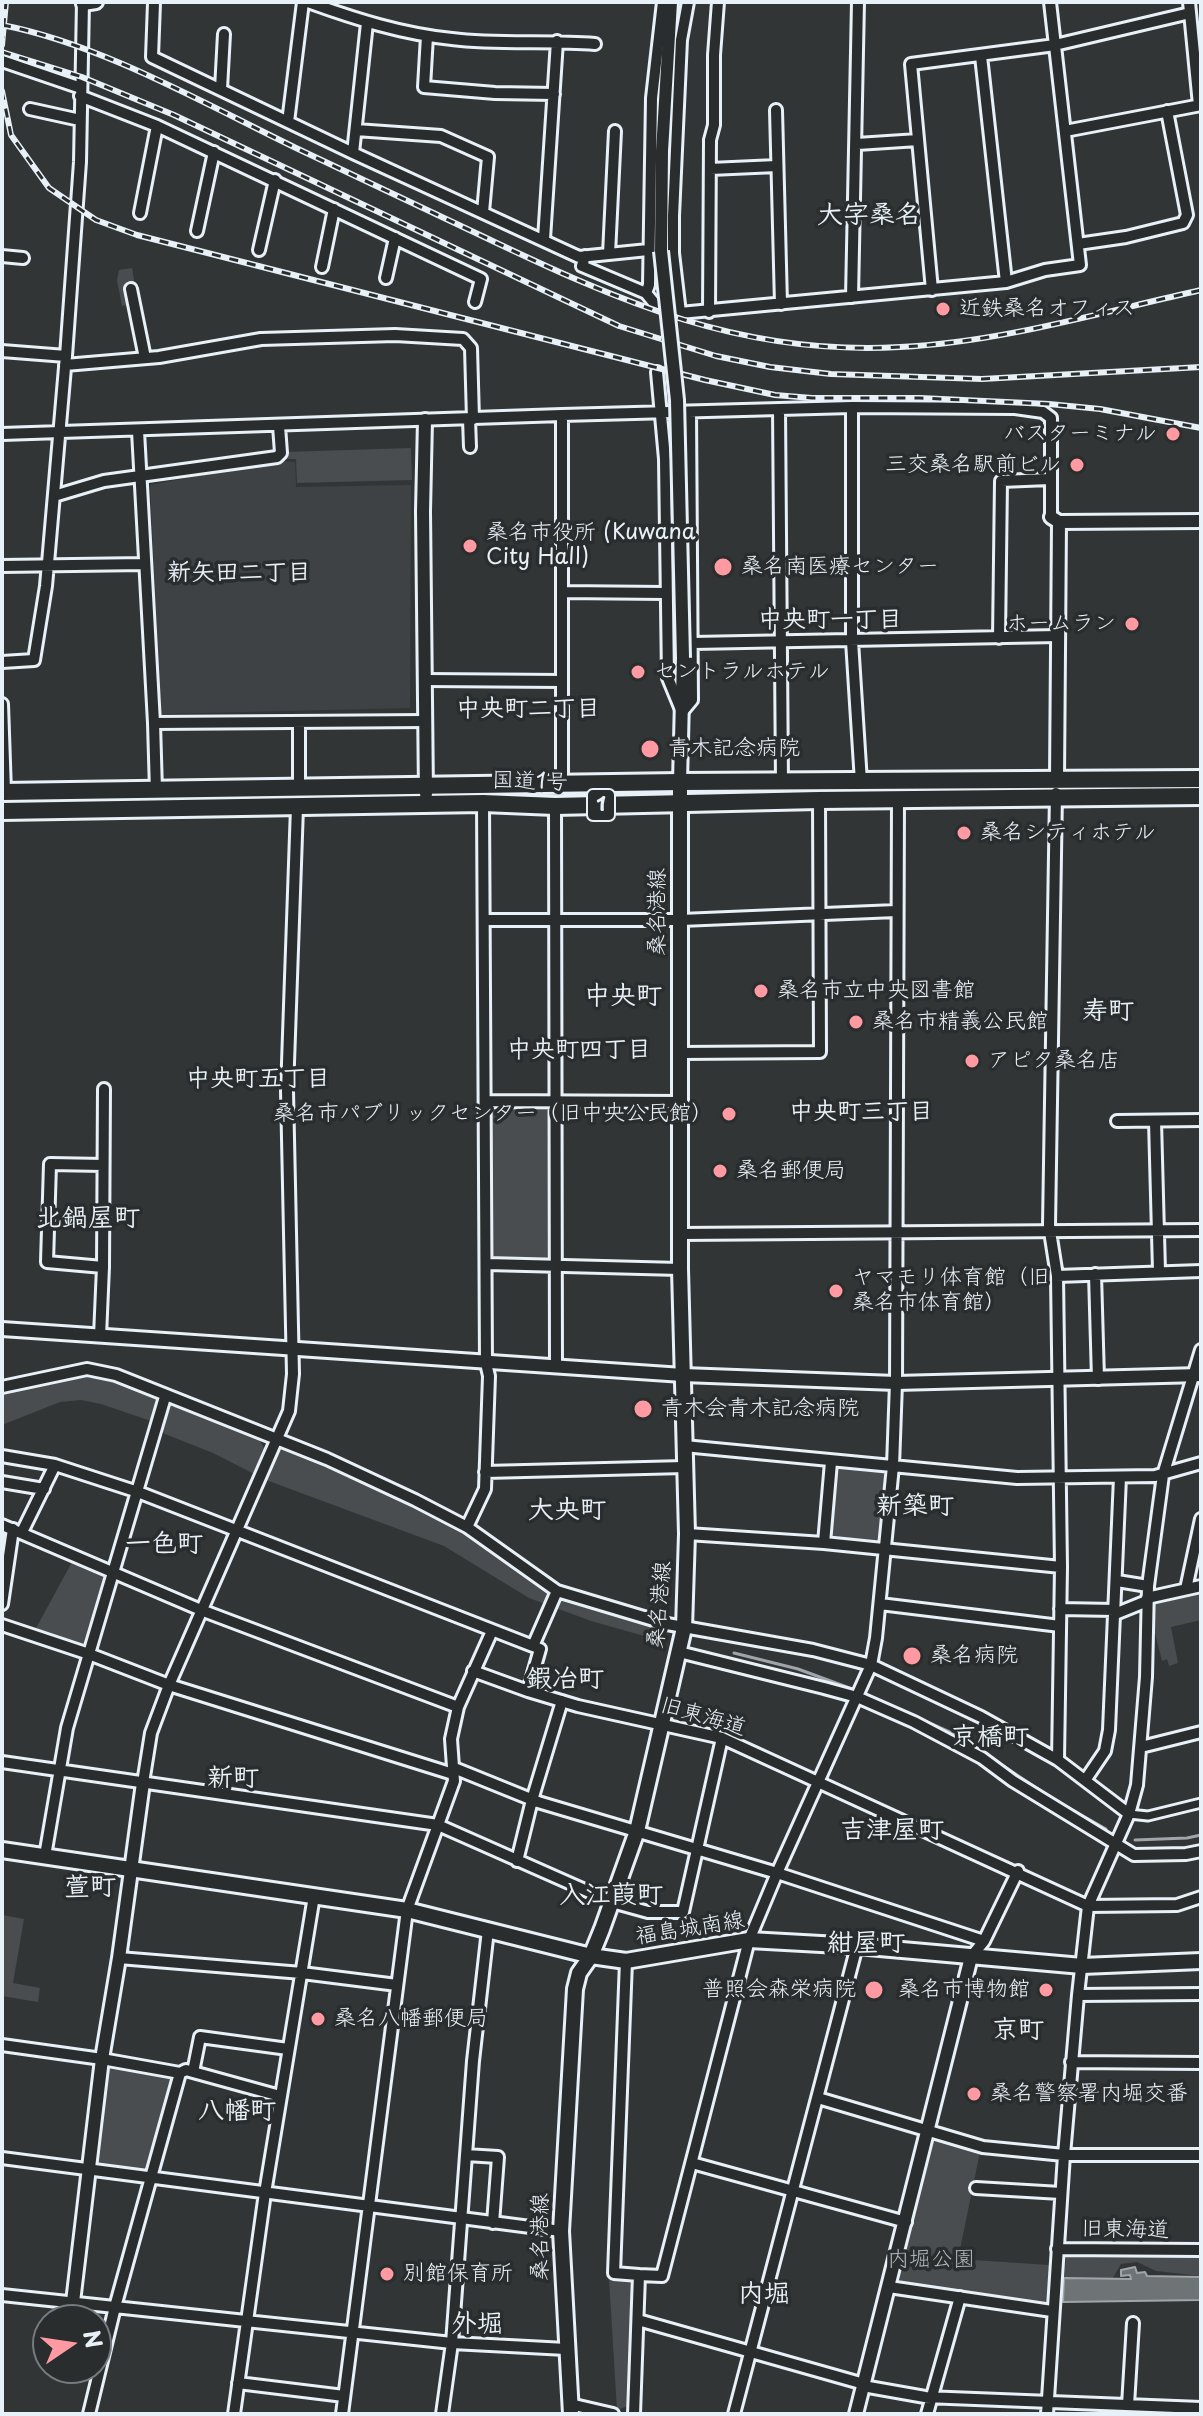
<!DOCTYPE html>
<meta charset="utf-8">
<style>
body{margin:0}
#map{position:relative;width:1203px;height:2416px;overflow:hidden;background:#323536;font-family:"Playpen Sans",sans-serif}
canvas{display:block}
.frame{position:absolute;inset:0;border:4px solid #e8f1f8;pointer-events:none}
.north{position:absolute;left:32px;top:2304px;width:80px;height:80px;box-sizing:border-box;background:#2a2d2e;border:2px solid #767b7f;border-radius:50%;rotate:77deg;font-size:22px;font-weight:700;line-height:32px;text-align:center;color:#e8f1f8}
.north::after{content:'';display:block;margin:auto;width:28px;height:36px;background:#ff9aa2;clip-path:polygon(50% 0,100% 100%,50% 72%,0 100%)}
</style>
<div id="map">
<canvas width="1203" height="2416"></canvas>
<div class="frame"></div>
<div class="north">N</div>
</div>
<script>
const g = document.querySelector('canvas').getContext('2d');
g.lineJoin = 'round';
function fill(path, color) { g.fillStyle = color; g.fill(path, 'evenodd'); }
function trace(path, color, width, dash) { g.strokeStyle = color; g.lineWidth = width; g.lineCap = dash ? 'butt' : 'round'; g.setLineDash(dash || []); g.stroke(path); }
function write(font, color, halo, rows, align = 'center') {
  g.font = font + ' "Playpen Sans","Klee One",sans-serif'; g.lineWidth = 7; g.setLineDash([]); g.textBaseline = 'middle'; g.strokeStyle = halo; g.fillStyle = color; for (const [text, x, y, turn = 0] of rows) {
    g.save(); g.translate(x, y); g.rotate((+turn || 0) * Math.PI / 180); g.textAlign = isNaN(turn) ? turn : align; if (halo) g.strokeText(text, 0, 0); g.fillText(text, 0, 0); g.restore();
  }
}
fill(new Path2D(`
 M 279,461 L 295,462 L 296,487 L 411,485 L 410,708 L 161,714 L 150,485 Z`), '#3f4244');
fill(new Path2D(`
 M 132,268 L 135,286 L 126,288 L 129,305 L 122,306 L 117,280 L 119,270 Z
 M 411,448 L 412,480 L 297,483 L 296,459 L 285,459 L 285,452 Z
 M 495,1106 L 544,1107 L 548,1111 L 549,1255 L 545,1260 L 495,1260 L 492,1255 L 492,1110 Z
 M 86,1374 L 102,1376 L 136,1389 L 259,1439 L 264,1448 L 277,1451 L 287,1449 L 422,1508 L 470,1537 L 549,1592 L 666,1630 L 662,1641 L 591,1621 L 529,1598 L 444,1546 L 266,1480 L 213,1453 L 165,1434 L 151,1421 L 101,1404 L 81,1400 L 60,1402 L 2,1425 L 2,1394 Z
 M 835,1467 L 888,1472 L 881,1544 L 828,1539 Z
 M 72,1562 L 104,1576 L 85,1643 L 82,1645 L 35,1630 Z
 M 1201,1593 L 1201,1620 L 1171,1627 L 1178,1663 L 1169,1666 L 1167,1659 L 1162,1661 L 1149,1609 L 1152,1605 Z
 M 2,1915 L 24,1919 L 13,1983 L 40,1988 L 38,2002 L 2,1996 Z
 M 112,2066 L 172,2078 L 148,2169 L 144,2172 L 101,2167 L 97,2161 L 108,2068 Z
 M 936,2139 L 980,2152 L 958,2259 L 1049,2265 L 1047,2305 L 902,2283 L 899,2278 L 932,2142 Z
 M 1201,2255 L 1201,2276 L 1156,2271 L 1137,2262 L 1121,2264 L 1113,2278 L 1064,2278 L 1066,2257 Z
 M 609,2279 L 631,2280 L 634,2284 L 630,2405 L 617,2410 Z`), '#494d4f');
const water = new Path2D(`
 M 1135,2267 L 1137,2273 L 1145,2272 L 1147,2276 L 1201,2277 L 1201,2300 L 1063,2302 L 1064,2278 L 1131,2279 L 1130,2275 L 1121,2276 L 1121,2270 Z`);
fill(water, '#6e7376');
trace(water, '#9fa5aa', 2);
trace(new Path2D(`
 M 734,1653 L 798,1669 L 855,1690
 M 862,1693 L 957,1735 L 1053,1799 L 1106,1829
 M 1135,1840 L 1187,1838 L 1201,1835`), '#9fa5aa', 3);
const pedestrian = new Path2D(`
 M 1129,1814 L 1148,1816 L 1201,1803`);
const minor = new Path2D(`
 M 308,2 C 355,19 402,34 452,39 C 499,45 547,40 595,44
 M 1189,2 L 1199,105
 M 154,3 L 152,57 L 353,153 L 579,257 L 648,250
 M 427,36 L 424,87 L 495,93 L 554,94
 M 981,56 L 1006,282
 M 2,61 L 81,88
 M 221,89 L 224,34
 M 80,96 L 157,126 L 140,213
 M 30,109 L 80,120
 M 776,110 L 781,304
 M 288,122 L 303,2
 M 157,126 L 481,279 L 475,302
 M 356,130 L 441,136 L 488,157 L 483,212
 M 1065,131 L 1201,105
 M 857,144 L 918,140
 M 353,153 L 367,23
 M 710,169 L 777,166
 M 197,231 L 214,152
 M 544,239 L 557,41
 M 1078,244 L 1126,237 L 1183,223 L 1187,215 L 1167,111
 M 259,250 L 275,180
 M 609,254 L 615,131
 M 2,256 L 23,258
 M 585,256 L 582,266 L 646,293 L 655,304 L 680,313 L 1006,282 L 1045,270 L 1080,265 L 1050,2
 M 322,267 L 334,209
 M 386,278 L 395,238
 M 131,289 L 145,358
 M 932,290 L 911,64 L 1055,45 L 1190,13
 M 646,293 L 649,285 L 652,98 L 663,2
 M 852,297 L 858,2
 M 709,312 L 710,140 L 714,125 L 714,55 L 718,2
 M 680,313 L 673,253 L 673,216 L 681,40 L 688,2
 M 2,351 L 66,356
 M 65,365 L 159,357 L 261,339 L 395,335 L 463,339 L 471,348 L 473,419
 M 657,372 L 665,459 L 668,678 L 682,712 L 692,700 L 690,412
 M 852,407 L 852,641 L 861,782
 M 779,409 L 782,782
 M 469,419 L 470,447
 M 138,431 L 154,723 L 426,721
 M 2,434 L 562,415
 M 54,496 L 104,481 L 277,457 L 281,453 L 279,426
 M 2,566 L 145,564
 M 562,592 L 665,593
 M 999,638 L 1001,481 L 1049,479
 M 693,643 L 1058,636
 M 2,662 L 34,660 L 46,586 L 66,356 L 80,162 L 83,2
 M 425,680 L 562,681
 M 2,704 L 5,792
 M 154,723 L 156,791
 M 299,723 L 299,788
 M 562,785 L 562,415 L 852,407 L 1015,408 L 1043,412 L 1051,418 L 1051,517
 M 1056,793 L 1049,1225 L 1057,1276 L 1061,1567 L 1058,1760
 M 555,806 L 556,1367
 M 485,920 L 681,920 L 896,911
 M 680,1053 L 820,1052 L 819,800
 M 487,1101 L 679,1102
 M 1117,1121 L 1201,1120
 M 1155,1121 L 1159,1271
 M 680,1234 L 1201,1230
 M 487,1264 L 680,1269
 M 103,1267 L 104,1089
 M 1095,1274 L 1098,1379
 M 1057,1276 L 1201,1271
 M 100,1336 L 103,1267 L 47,1262 L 50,1164 L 103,1165
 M 2,1387 L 87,1369 L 116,1375 L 327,1459 L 415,1500 L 467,1527 L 557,1591 L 667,1624 L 813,1650 L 871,1665 L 981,1717 L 1058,1760 L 1129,1814
 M 684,1446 L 1017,1478 L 1155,1476 L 1201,1463
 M 2,1456 L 55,1465 L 138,1492 L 533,1646 L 540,1649 L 528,1691 L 578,1706 L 722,1738 L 1088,1906 L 1177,1905 L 1201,1897
 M 485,1472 L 685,1467
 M 2,1482 L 44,1489
 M 2,1525 L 201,1610 L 458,1707
 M 467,1527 L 485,1489 L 489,1376 L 486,1363 L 483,803
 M 22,1532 L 55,1465
 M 687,1534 L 824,1543 L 1061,1567
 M 824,1543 L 831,1462
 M 1117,1581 L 1148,1586
 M 1186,1589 L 1201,1519
 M 1147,1598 L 1201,1586
 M 2,1604 L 13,1529
 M 880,1604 L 1060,1626
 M 1060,1609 L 1115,1610
 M 1115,1614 L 1147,1601
 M 2,1625 L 89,1654 L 169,1685 L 453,1774
 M 533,1646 L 557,1591
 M 679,1652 L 824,1688 L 857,1697 L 914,1722 L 982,1758 L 1013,1781 L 1134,1855 L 1186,1854 L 1201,1851
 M 473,1671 L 528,1691
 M 1141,1747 L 1201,1732
 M 2,1762 L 438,1825 L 612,1902 L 648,1912 L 683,1912 L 722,1738
 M 454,1768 L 538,1802 L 777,1873 L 984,1941
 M 1086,1779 L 1105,1751 L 1109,1730 L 1120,1477
 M 143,1783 L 151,1733 L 169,1685 L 289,1411 L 293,1374 L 287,1091 L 297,807
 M 45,1856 L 67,1728 L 165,1397
 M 517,1861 L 532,1800 L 562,1701
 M 971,1957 L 984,1941 L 1018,1871
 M 119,1958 L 302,1973 L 397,1985
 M 626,1961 L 614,2273 L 639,2275
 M 1078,1995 L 1201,1994
 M 2,2045 L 102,2059 L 180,2073 L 186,2070 L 193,2072 L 200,2037 L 288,2049
 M 1071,2062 L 1201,2063
 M 193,2072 L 280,2096
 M 818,2098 L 983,2147 L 1064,2155 L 1201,2155
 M 466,2155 L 498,2157 L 493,2223
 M 2,2158 L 561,2231
 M 692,2163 L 906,2222
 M 976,2188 L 1061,2193
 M 1057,2249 L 1201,2250
 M 889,2287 L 1052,2311
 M 2,2295 L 452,2343 L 566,2349
 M 638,2320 L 864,2384
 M 238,2383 L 344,2396
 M 863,2386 L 925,2397 L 1201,2408
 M 570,2404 L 613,2414
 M 1128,2405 L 1133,2323
 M 89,2414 L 115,2307 L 180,2073
 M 234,2414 L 265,2193 L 314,1896
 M 342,2414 L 407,1910 L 454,1781 L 451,1739 L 458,1707 L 492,1631
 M 442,2414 L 452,2343 L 473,2061 L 488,1930
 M 634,2414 L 639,2275 L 662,2276 L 749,1940 L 777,1873 L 871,1665 L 876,1638 L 893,1466 L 896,1383 L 898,800
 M 734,2414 L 857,1946
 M 927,2414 L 960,2297
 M 1047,2414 L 1064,2155 L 1078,1995 L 1088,1906 L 1129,1814 L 1137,1785 L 1146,1677 L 1148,1586 L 1163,1475 L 1201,1350`);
const tertiary = new Path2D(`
 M 83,4 L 96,2
 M 661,251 L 662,151 L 671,2
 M 425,420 L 423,511 L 426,794
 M 1051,517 L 1059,522 L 1201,521
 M 1057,779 L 1059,522
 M 680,782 L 683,658
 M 2,1329 L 683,1375 L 896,1383 L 1201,1375
 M 73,2302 L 102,2059 L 119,1958 L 143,1783
 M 856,2414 L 971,1957`);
const secondary = new Path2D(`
 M 2,1850 L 407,1910 L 591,1956 L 626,1961 L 749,1940 L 857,1946 L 1082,1966 L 1201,1961
 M 571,2414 L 561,2231 L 575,1989 L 579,1973 L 591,1956 L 602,1929 L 637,1831 L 684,1628 L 687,1534 L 680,1269 L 680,782`);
const trunk = new Path2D(`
 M 2,792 L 680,782 L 1201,779
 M 2,811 L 483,803 L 555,806 L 819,800 L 1201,796`);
trace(pedestrian, '#e8f1f8', 13);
trace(minor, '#e8f1f8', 16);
trace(tertiary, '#e8f1f8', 18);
trace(secondary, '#e8f1f8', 20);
trace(trunk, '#e8f1f8', 22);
trace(pedestrian, '#2a2d2e', 7);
trace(minor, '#2a2d2e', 10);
trace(tertiary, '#2a2d2e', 12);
trace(secondary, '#2a2d2e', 14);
trace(trunk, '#2a2d2e', 16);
const rail = new Path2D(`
 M 2,25 C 101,44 205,104 296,148 C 357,177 419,206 480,235 C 620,302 742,356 900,347 C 1002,342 1102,312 1201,290
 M 2,45 L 6,2
 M 2,52 L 82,77 L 174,115 L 619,326 L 716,356 L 770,367 L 831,374 L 982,379 L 1201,367
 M 2,91 L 11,135 L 49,188 L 96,220 L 137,235 L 705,380 L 775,395 L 812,398 L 920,398 L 1049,404 L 1100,409 L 1201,428`);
trace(rail, '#e8f1f8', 6);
trace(rail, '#2a2d2e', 3, [9]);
const tertiaryBridge = new Path2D(`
 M 661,251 L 677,400 L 683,658`);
trace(tertiaryBridge, '#e8f1f8', 18, []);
trace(tertiaryBridge, '#2a2d2e', 12);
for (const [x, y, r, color] of [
 [943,309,8,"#ff9aa2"],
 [1173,434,8,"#ff9aa2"],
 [1077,465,8,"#ff9aa2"],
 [470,546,8,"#ff9aa2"],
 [723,567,10,"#ff9aa2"],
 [1132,624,8,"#ff9aa2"],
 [638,672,8,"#ff9aa2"],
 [650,749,10,"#ff9aa2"],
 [964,833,8,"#ff9aa2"],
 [761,991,8,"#ff9aa2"],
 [856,1022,8,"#ff9aa2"],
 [972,1061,8,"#ff9aa2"],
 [729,1114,8,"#ff9aa2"],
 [720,1171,8,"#ff9aa2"],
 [836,1291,8,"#ff9aa2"],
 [643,1409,10,"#ff9aa2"],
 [912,1656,10,"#ff9aa2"],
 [874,1990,10,"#ff9aa2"],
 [1046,1990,8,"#ff9aa2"],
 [318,2019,8,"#ff9aa2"],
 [974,2094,8,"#ff9aa2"],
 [387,2274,8,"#ff9aa2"]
]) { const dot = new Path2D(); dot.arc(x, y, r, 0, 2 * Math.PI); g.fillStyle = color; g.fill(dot); trace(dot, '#2a2d2e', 3); }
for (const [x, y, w] of [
 [601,805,28]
]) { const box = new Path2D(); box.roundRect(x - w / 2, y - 16, w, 32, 6); g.fillStyle = '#2a2d2e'; g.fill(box); trace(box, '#e8f1f8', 2); }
write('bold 20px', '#e8f1f8', null, [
 ["1",601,805]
]);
write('22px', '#e8f1f8', '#2a2d2e', [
 ["近鉄桑名オフィス",959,309],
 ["バスターミナル",1157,434,"right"],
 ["三交桑名駅前ビル",1061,465,"right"],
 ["桑名市役所 (Kuwana",486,533],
 ["City Hall)",486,558],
 ["桑名南医療センター",741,567],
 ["ホームラン",1116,624,"right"],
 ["セントラルホテル",654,672],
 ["青木記念病院",668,749],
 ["桑名シティホテル",980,833],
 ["桑名市立中央図書館",777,991],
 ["桑名市精義公民館",872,1022],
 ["アピタ桑名店",988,1061],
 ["桑名市パブリックセンター（旧中央公民館）",713,1114,"right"],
 ["桑名郵便局",736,1171],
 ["ヤマモリ体育館（旧",852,1278],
 ["桑名市体育館）",852,1303],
 ["青木会青木記念病院",661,1409],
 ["桑名病院",930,1656],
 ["普照会森栄病院",856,1990,"right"],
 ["桑名市博物館",1030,1990,"right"],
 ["桑名八幡郵便局",334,2019],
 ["桑名警察署内堀交番",990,2094],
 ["別館保育所",403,2274]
], 'left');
write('22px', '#e8f1f8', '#2a2d2e', [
 ["国道1号",530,782,2],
 ["桑名港線",658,912,-90],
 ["桑名港線",660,1605,-85],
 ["旧東海道",703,1717,16],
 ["福島城南線",690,1929,-9],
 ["旧東海道",1125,2230,1],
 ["桑名港線",541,2237,-90]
]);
write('22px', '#b0b8bd', '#2a2d2e', [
 ["内堀公園",931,2260]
]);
write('bold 24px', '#e8f1f8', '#2a2d2e', [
 ["新矢田二丁目",239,573],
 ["中央町一丁目",830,620],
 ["中央町二丁目",528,709],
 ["中央町四丁目",579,1050],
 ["中央町五丁目",258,1079],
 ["中央町三丁目",861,1112]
]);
write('bold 26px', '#e8f1f8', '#2a2d2e', [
 ["大字桑名",869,216],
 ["中央町",623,997],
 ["寿町",1108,1012],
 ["北鍋屋町",88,1219],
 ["新築町",915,1507],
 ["大央町",567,1511],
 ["一色町",164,1545],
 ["鍜冶町",565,1680],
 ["京橋町",990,1738],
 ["新町",233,1779],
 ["吉津屋町",892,1831],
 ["萱町",90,1888],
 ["入江葭町",611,1896],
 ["紺屋町",866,1944],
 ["京町",1018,2031],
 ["八幡町",237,2112],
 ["内堀",764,2295],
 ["外堀",477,2325]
]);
</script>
